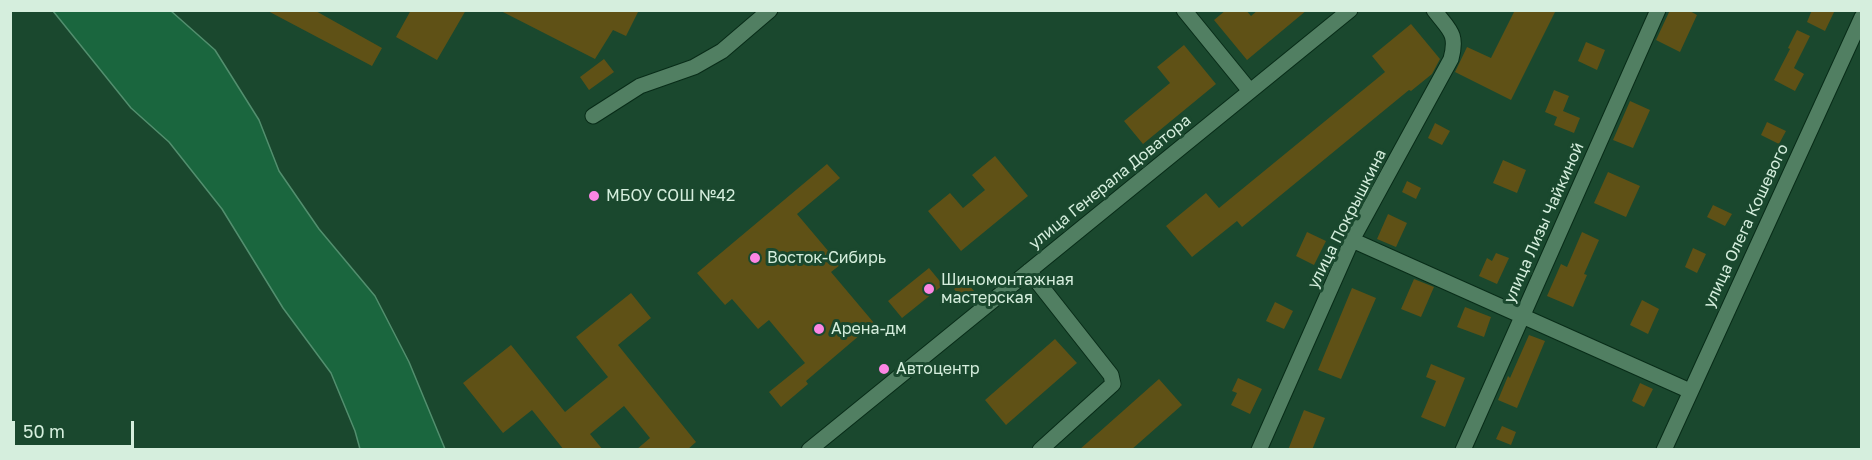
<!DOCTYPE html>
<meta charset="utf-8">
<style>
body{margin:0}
#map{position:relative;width:1872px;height:460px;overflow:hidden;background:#1a482e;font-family:"Golos Text",sans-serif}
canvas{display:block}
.frame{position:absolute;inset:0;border:12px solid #d5eedd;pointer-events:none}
.scale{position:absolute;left:12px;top:421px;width:122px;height:27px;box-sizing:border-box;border:3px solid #d5eedd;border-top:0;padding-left:8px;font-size:18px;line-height:21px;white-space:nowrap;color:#d5eedd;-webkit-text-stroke:4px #1a482e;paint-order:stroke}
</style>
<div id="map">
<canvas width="1872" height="460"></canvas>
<div class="frame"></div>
<div class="scale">50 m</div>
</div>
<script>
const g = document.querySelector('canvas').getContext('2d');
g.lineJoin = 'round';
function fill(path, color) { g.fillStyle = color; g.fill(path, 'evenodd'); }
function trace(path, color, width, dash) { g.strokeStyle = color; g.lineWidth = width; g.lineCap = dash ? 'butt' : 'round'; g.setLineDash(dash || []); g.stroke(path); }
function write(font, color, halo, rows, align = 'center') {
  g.font = font + ' "Golos Text",sans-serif'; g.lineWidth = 6; g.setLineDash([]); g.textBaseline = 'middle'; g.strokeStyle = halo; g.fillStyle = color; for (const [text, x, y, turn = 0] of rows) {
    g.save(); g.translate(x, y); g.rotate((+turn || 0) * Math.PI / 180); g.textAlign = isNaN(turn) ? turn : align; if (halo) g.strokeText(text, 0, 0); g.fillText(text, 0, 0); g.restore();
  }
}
const water = new Path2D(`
 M 53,11 L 171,11 L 215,50 L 259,120 L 279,171 L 319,229 L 375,296 L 409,362 L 445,449 L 360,449 L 355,431 L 331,373 L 283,308 L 222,209 L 169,142 L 131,108 Z`);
fill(water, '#1a663e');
trace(water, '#528f6e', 1.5);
fill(new Path2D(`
 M 266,10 L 314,10 L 382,48 L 372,66 Z
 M 411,10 L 466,10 L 437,60 L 396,37 Z
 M 499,10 L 639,10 L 626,36 L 613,30 L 595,59 Z
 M 1226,10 L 1246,10 L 1251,16 L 1258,10 L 1307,10 L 1247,60 L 1214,20 Z
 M 1515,10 L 1556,10 L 1511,100 L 1455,72 L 1467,47 L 1491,58 Z
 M 1670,10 L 1688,10 L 1697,15 L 1680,52 L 1656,40 Z
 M 1812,10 L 1835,10 L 1825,31 L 1807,22 Z
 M 1411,24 L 1440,59 L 1432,74 L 1411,91 L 1409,90 L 1242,227 L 1237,221 L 1192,257 L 1166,226 L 1206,193 L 1219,208 L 1385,72 L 1372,56 Z
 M 1797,30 L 1810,36 L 1794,68 L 1804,74 L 1795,91 L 1774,80 L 1790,49 L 1788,48 Z
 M 1586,42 L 1605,50 L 1597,70 L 1578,61 Z
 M 1184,45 L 1216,84 L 1143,144 L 1124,121 L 1170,83 L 1157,67 Z
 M 604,59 L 614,72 L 589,90 L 580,77 Z
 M 1554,90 L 1569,96 L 1563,111 L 1580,118 L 1574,133 L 1554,125 L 1557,117 L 1545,112 Z
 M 1630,101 L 1650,110 L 1633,148 L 1613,140 Z
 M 1767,122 L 1786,131 L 1779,144 L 1761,135 Z
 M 1435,123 L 1450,131 L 1442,145 L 1428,138 Z
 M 995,156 L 1028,196 L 961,251 L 928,211 L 950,193 L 963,208 L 985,190 L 972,175 Z
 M 1503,160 L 1526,170 L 1517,193 L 1493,183 Z
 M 827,164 L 840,178 L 797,214 L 840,265 L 831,272 L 874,323 L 806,381 L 808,384 L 781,407 L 769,392 L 805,363 L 769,320 L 758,329 L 732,299 L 725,305 L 697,273 Z
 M 1608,172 L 1640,186 L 1626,217 L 1594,203 Z
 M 1407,181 L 1421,188 L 1416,199 L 1402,192 Z
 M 1713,205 L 1732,214 L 1725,226 L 1707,217 Z
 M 1388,214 L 1407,223 L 1396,247 L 1377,239 Z
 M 1307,232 L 1326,241 L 1314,265 L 1296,256 Z
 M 1582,232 L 1599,240 L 1584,274 L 1587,275 L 1573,307 L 1547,296 L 1561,264 L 1567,267 Z
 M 1693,248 L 1706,254 L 1697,273 L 1685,267 Z
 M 1496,253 L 1509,258 L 1497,284 L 1479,276 L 1487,258 L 1492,261 Z
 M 929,268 L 943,285 L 902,318 L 888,301 Z
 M 1414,279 L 1434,287 L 1421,317 L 1401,309 Z
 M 965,280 L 974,291 L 963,300 L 954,289 Z
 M 1352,288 L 1376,298 L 1341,379 L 1318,370 Z
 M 631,293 L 651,318 L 618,345 L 696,442 L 687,450 L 636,450 L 650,438 L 624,406 L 590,434 L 603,450 L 564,450 L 532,410 L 503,433 L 463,383 L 511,345 L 565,412 L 608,377 L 576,337 Z
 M 1642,300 L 1659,309 L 1648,334 L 1630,325 Z
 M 1275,302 L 1293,311 L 1284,329 L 1266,321 Z
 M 1465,307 L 1491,317 L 1484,337 L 1457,327 Z
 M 1529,335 L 1545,341 L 1517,408 L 1498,400 L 1508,376 L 1510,378 Z
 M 1055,339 L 1077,363 L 1006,425 L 985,400 Z
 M 1431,364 L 1465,378 L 1445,427 L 1421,417 L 1436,381 L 1426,377 Z
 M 1238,378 L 1262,389 L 1250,414 L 1231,405 L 1237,393 L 1232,391 Z
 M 1159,379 L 1182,405 L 1131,450 L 1079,450 Z
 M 1640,383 L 1653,389 L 1644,407 L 1632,401 Z
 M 1304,410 L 1325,418 L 1312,450 L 1288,450 Z
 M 1502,426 L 1516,432 L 1511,445 L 1496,439 Z`), '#5f5116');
const minor = new Path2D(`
 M 1184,10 L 1250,91
 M 593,116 L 640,86 L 694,67 L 722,51 L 770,10
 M 1352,240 L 1690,391
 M 1029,271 L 1111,375 L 1113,384 L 1040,450
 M 809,450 L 1350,10
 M 1259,450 L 1352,240 L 1451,59 C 1458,33 1449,30 1434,10
 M 1463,450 L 1658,10
 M 1664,450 L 1862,17`);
trace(minor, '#082c18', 17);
trace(minor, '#517f62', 15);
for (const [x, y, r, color] of [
 [594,196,6,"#fc86e4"],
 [755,258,6,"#fc86e4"],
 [929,289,6,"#fc86e4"],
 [819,329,6,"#fc86e4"],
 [884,369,6,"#fc86e4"]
]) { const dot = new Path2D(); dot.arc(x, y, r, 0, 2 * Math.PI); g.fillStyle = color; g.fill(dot); trace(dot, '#1a482e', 2); }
write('16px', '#d5eedd', '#1a482e', [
 ["улица Генерала Доватора",1110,182,-39],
 ["улица Покрышкина",1347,219,-63],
 ["улица Лизы Чайкиной",1544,223,-66],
 ["улица Олега Кошевого",1746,226,-65]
]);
write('16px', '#d5eedd', '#1a482e', [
 ["МБОУ СОШ №42",606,196],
 ["Восток-Сибирь",767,258],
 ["Шиномонтажная",941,280],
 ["мастерская",941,298],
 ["Арена-дм",831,329],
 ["Автоцентр",896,369]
], 'left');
</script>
